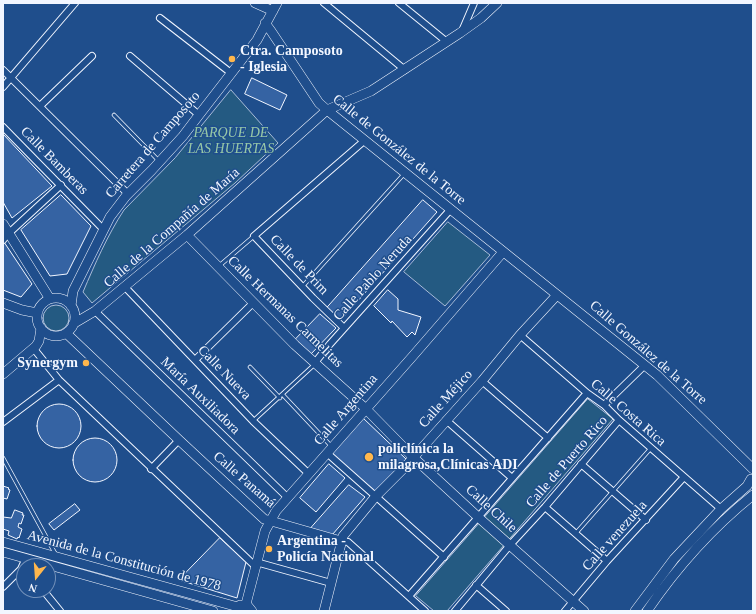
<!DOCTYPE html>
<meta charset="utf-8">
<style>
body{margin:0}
#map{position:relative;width:756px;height:614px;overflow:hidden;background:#1f4e8c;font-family:Georgia,serif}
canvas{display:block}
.frame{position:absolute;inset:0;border:4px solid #f2f6ff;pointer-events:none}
.north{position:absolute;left:16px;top:558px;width:40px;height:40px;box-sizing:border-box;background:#1f4e8c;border:1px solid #7391ba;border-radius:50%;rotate:197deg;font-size:11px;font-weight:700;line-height:16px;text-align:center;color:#f2f6ff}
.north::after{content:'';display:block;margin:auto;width:14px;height:18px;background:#ffb74d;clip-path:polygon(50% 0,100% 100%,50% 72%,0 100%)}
</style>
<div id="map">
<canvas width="756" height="614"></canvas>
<div class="frame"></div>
<div class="north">N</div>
</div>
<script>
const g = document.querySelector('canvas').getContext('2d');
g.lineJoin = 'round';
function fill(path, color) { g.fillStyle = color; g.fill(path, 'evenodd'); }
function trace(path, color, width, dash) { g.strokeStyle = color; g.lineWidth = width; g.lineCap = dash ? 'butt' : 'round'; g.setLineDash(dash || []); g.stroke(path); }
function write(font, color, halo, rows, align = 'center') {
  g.font = font + ' Georgia,serif'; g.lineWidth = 3; g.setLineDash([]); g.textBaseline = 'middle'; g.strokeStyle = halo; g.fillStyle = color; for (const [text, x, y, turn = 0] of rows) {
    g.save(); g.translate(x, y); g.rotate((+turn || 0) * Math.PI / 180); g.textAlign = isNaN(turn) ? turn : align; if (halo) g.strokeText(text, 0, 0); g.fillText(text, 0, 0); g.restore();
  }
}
const green = new Path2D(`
 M 231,90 L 278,143 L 235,183 L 92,303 L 83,292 C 95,264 107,236 124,210 L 175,158 Z
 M 448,222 L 490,255 L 445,306 L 404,272 Z
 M43 318a13 13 0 1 1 26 0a13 13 0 1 1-26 0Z
 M 588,399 L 613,419 L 447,611 L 434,611 L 416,596 Z`);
fill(green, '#245a82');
trace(green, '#a8bbd7', 1);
const building = new Path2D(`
 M 252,78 L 287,95 L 280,110 L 245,94 Z
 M 3,134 L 52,186 L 12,218 L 3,202 Z
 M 61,195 L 91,226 L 67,274 L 50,276 L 21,230 Z
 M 423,200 L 437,212 L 340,321 L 326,309 Z
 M 4,242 L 32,284 L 21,297 L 3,290 L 3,243 Z
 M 388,290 L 398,299 L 398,310 L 421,317 L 415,335 L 412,332 L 407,337 L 392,321 L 391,323 L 374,306 Z
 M 320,314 L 336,328 L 309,356 L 294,341 Z
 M37 426a22 22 0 1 1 44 0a22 22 0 1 1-44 0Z
 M 363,418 L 406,459 L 376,492 L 332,454 Z
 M73 460a22 22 0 1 1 44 0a22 22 0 1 1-44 0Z
 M 329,464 L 345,478 L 316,512 L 300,498 Z
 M 349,485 L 365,497 L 332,535 L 311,528 Z
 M 3,486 L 9,488 L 8,489 L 10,490 L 7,499 L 3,498 Z
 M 75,504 L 80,510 L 54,530 L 49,524 Z
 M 15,510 L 23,513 L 22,515 L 24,515 L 21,524 L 19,523 L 18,527 L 22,529 L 19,538 L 18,537 L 17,539 L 8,535 L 9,531 L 3,529 L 3,517 L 11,518 Z
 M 220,538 L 246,562 L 237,598 L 179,580 Z`);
fill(building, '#3563a3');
trace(building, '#f2f6ff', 1);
const lane = new Path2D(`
 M 114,115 L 159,161
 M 219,266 L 254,236
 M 302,287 L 404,174
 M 250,367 L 280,398
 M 283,395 L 331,446
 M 253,421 L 315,364
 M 3,458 L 56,555
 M 576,533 L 651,448`);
const street = new Path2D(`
 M 324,3 L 405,70
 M 399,3 L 447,42
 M 160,18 L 231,73
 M 462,31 L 474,3
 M 130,56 L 199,115
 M 3,70 L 128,194
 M 3,87 L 75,3
 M 40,106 L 92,56
 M 3,127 L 104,230
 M 3,240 L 9,233 L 61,185
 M 125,287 L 253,421 L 309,474
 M 95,311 L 287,497
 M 344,328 L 313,298 L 254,236 L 364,141
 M 520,335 L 587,393 L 604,405 L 619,420 L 721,509
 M 34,349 L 59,380 L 255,566
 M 195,360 L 253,303
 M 316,363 L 317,360 L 330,344 L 450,210
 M 482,381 L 548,438
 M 604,405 L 645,365
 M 446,420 L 512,478
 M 3,422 L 59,380
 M 327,453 L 444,557
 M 581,464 L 646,520
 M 151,469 L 179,440
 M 545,507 L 607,561
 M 341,541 L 348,542 L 425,611
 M 256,562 L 331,583
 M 476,585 L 506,611
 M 3,587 L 21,569 L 26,558
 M 43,590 L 60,611
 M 409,596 L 587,393
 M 455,611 L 510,545 L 545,507 L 619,420
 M 565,611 L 607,561 L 684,477`);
const secondary = new Path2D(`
 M 255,3 L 273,11
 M 265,23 L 271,31 L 319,103 L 327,110 L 657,375 L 753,469
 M 3,224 L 50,299
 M 187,235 L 295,345 L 365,408 L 413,457 L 478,517 L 584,611
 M37 317a19 19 0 1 1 38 0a19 19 0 1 1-38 0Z
 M 3,303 L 22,310 L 37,313
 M 71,306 L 73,291 L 110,217 L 126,196 L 152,170 L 183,136 L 199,115 L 257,40 L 277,3
 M 73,324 L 95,311 L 187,235 L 327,110 L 371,91 L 460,33 L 481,18 L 497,3
 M 66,333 L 179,440 L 264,519 L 341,541
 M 3,374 L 36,346 L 39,341 L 41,328
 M 3,542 L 238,607
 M 3,552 L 213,611
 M 246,604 L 265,531 L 276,511 L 412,357 L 503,252
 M 240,605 L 248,606 L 252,611
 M 324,611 L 343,536 L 376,496 L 404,468 L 482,381 L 520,335 L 557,295
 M 635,611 L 674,559 L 721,509 L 747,486 L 751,479
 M 647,611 C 677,567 712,528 753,495`);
trace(lane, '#f2f6ff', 4.5);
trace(street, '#f2f6ff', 8);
trace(secondary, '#f2f6ff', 10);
trace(lane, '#1f4e8c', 3);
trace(street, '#1f4e8c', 6);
trace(secondary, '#1f4e8c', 9);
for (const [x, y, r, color] of [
 [232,59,4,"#ffb74d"],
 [86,363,4,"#ffb74d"],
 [369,457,5,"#ffb74d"],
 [269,549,4,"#ffb74d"]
]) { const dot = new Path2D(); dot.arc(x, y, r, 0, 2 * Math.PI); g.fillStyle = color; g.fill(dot); trace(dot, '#1f4e8c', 1.5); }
write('bold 14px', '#f2f6ff', '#1f4e8c', [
 ["Ctra. Camposoto",240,51],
 ["- Iglesia",240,67],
 ["Synergym",78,363,"right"],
 ["policlínica la",378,449],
 ["milagrosa,Clínicas ADI",378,465],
 ["Argentina -",277,541],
 ["Policía Nacional",277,557]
], 'left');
write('italic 14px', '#97c8a6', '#1f4e8c', [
 ["PARQUE DE",231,133],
 ["LAS HUERTAS",231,149]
]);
write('14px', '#f2f6ff', '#1f4e8c', [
 ["Carretera de Camposoto",153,145,-49],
 ["Calle de González de la Torre",399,150,39],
 ["Calle Bamberas",54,161,45],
 ["Calle de la Compañía de María",172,228,-41],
 ["Calle de Prim",299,265,46],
 ["Calle Pablo Neruda",373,278,-48],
 ["Calle Hermanas Carmelitas",285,312,44],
 ["Calle González de la Torre",648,353,41],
 ["Calle Nueva",224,373,46],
 ["María Auxiliadora",200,396,44],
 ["Calle Méjico",446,399,-48],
 ["Calle Argentina",346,410,-49],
 ["Calle Costa Rica",628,413,41],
 ["Calle de Puerto Rico",567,462,-49],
 ["Calle Panamá",244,480,41],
 ["Calle Chile",491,509,42],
 ["Calle venezuela",615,536,-48],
 ["Avenida de la Constitución de 1978",124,561,15]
]);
</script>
